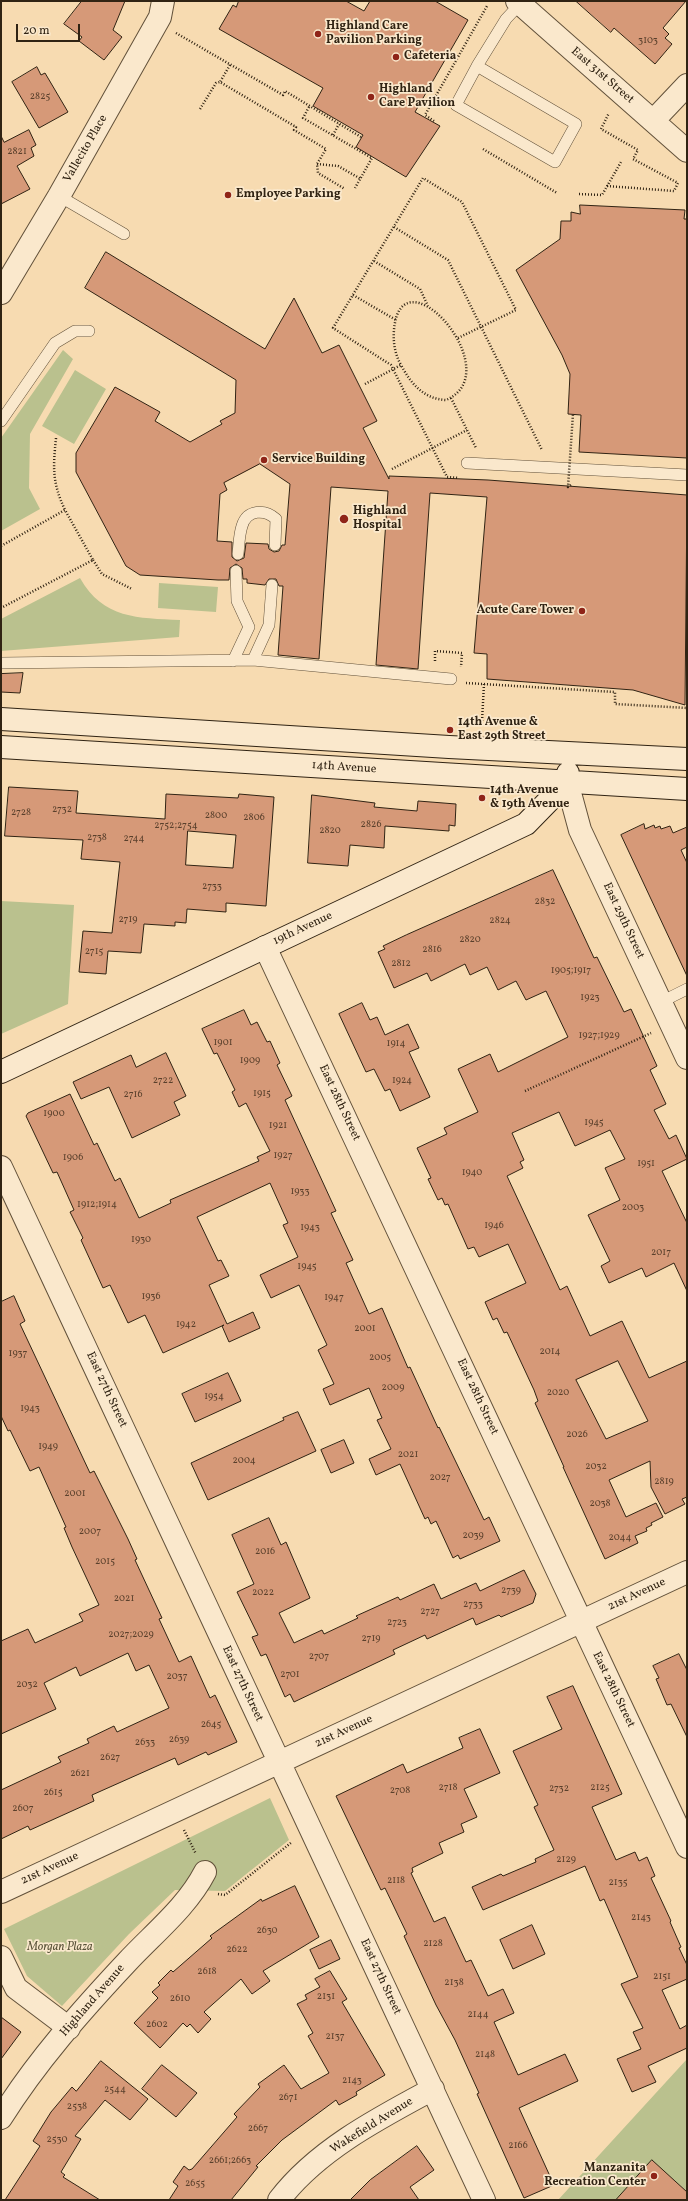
<!DOCTYPE html>
<style>
body{margin:0}
#map{position:relative;width:688px;height:2201px;overflow:hidden;background:#f7dbb1;font-family:Vollkorn,serif}
canvas{display:block}
.frame{position:absolute;inset:0;border:2px solid #302313;pointer-events:none}
.scale{position:absolute;left:16px;top:24px;width:64px;height:18px;box-sizing:border-box;border:2px solid #302313;border-top:0;padding-left:5px;font-size:12px;line-height:14px;white-space:nowrap;color:#302313;-webkit-text-stroke:3px #fae8cc;paint-order:stroke}
</style>
<div id="map">
<canvas width="688" height="2201"></canvas>
<div class="frame"></div>
<div class="scale">20 m</div>
</div>
<script>
const g = document.querySelector('canvas').getContext('2d');
g.lineJoin = 'round';
function fill(path, color) { g.fillStyle = color; g.fill(path, 'evenodd'); }
function trace(path, color, width, dash) { g.strokeStyle = color; g.lineWidth = width; g.lineCap = dash ? 'butt' : 'round'; g.setLineDash(dash || []); g.stroke(path); }
function write(font, color, halo, rows, align = 'center') {
  g.font = font + ' Vollkorn,serif'; g.lineWidth = 3.5; g.setLineDash([]); g.textBaseline = 'middle'; g.strokeStyle = halo; g.fillStyle = color; for (const [text, x, y, turn = 0] of rows) {
    g.save(); g.translate(x, y); g.rotate((+turn || 0) * Math.PI / 180); g.textAlign = isNaN(turn) ? turn : align; if (halo) g.strokeText(text, 0, 0); g.fillText(text, 0, 0); g.restore();
  }
}
fill(new Path2D(`
 M 63,350 L 73,359 L 30,434 L 29,488 L 40,509 L 1,531 L 1,438 Z
 M 75,370 L 106,389 L 74,444 L 42,426 Z
 M 80,578 C 103,619 138,618 180,620 L 179,637 L 1,651 L 1,619 Z
 M 159,583 L 218,587 L 216,612 L 158,608 Z
 M 1,901 L 74,905 L 68,1004 L 1,1034 Z
 M 270,1798 L 289,1840 L 225,1891 L 175,1890 L 129,1934 L 62,2006 L 27,1976 L 4,1929 Z
 M 687,2059 L 687,2200 L 558,2200 Z`), '#bac18e');
const building = new Path2D(`
 M 82,1 L 125,1 L 113,30 L 122,37 L 104,60 L 79,41 L 82,37 L 64,24 Z
 M 239,1 L 346,1 L 364,11 L 370,1 L 435,1 L 468,20 L 415,112 L 440,126 L 406,177 L 356,147 L 363,135 L 313,106 L 323,88 L 219,29 L 233,5 L 236,7 Z
 M 576,1 L 686,1 L 663,28 L 669,34 L 665,38 L 672,44 L 655,64 L 614,28 L 611,32 Z
 M 37,67 L 41,75 L 45,73 L 68,112 L 39,128 L 12,82 Z
 M 29,130 L 36,145 L 31,148 L 34,156 L 17,166 L 30,189 L 1,204 L 1,136 L 4,142 Z
 M 580,205 L 685,210 L 684,219 L 687,219 L 687,458 L 579,452 L 581,415 L 568,414 L 570,374 L 562,355 L 516,270 L 560,239 L 561,221 L 571,221 L 571,212 L 580,214 Z
 M 106,252 L 265,349 L 294,298 L 322,353 L 339,345 L 377,421 L 363,428 L 389,479 L 389,476 L 488,480 L 687,495 L 685,705 L 633,690 L 487,679 L 487,654 L 474,653 L 487,497 L 430,493 L 418,669 L 376,665 L 388,491 L 331,487 L 319,659 L 278,655 L 283,586 L 279,586 L 276,579 L 269,579 L 265,585 L 247,583 L 247,579 L 243,579 L 242,568 L 236,564 L 230,568 L 229,580 L 218,580 L 140,575 L 126,566 L 76,472 L 76,453 L 115,387 L 160,412 L 155,421 L 190,442 L 222,424 L 220,421 L 235,413 L 236,380 L 85,288 ZM 260,464 L 290,484 L 285,545 L 282,545 L 279,551 L 274,552 L 269,549 L 268,544 L 246,543 L 244,558 L 237,561 L 232,557 L 232,542 L 217,541 L 220,494 L 227,490 L 224,483 Z
 M 23,673 L 20,693 L 1,692 L 1,674 Z
 M 9,787 L 78,791 L 76,813 L 165,819 L 166,794 L 238,798 L 239,794 L 274,797 L 266,906 L 226,903 L 226,912 L 187,909 L 186,923 L 175,922 L 175,926 L 144,924 L 141,953 L 108,951 L 106,974 L 79,972 L 83,931 L 112,933 L 120,862 L 81,859 L 83,840 L 5,836 ZM 188,831 L 236,835 L 233,868 L 186,865 Z
 M 312,795 L 375,803 L 374,807 L 417,811 L 418,801 L 456,804 L 455,826 L 449,825 L 449,831 L 385,826 L 384,848 L 350,845 L 348,866 L 308,863 Z
 M 644,824 L 645,829 L 654,825 L 655,828 L 660,826 L 661,829 L 670,826 L 673,833 L 687,827 L 687,847 L 681,850 L 687,863 L 687,976 L 621,835 Z
 M 553,870 L 594,958 L 597,957 L 624,1012 L 631,1009 L 657,1066 L 650,1070 L 666,1104 L 654,1110 L 669,1139 L 676,1135 L 687,1159 L 662,1171 L 687,1223 L 687,1291 L 674,1263 L 646,1277 L 642,1268 L 609,1283 L 601,1266 L 610,1261 L 588,1215 L 620,1200 L 605,1168 L 625,1159 L 610,1130 L 575,1146 L 559,1112 L 512,1133 L 524,1160 L 520,1162 L 523,1168 L 507,1176 L 560,1290 L 567,1286 L 590,1336 L 622,1321 L 649,1378 L 687,1361 L 687,1497 L 682,1499 L 685,1504 L 665,1514 L 651,1487 L 650,1461 L 609,1480 L 626,1517 L 656,1503 L 663,1517 L 651,1523 L 652,1525 L 646,1528 L 647,1531 L 635,1536 L 638,1543 L 605,1559 L 563,1467 L 564,1467 L 535,1403 L 538,1401 L 534,1390 L 507,1332 L 504,1333 L 497,1318 L 493,1320 L 485,1302 L 526,1283 L 508,1244 L 479,1257 L 474,1247 L 468,1249 L 448,1204 L 445,1205 L 442,1198 L 438,1200 L 428,1179 L 431,1178 L 417,1148 L 447,1134 L 444,1128 L 478,1112 L 458,1069 L 490,1054 L 498,1072 L 568,1037 L 546,991 L 526,1000 L 516,981 L 498,990 L 487,967 L 470,975 L 465,964 L 431,981 L 427,973 L 394,988 L 378,952 L 385,949 L 383,946 L 406,935 ZM 618,1361 L 648,1421 L 606,1439 L 576,1380 Z
 M 362,1003 L 370,1020 L 377,1017 L 385,1035 L 408,1024 L 419,1048 L 409,1052 L 430,1097 L 400,1111 L 390,1089 L 385,1091 L 374,1069 L 366,1072 L 339,1014 Z
 M 244,1010 L 251,1025 L 257,1022 L 267,1042 L 270,1041 L 280,1063 L 277,1065 L 292,1096 L 285,1100 L 336,1211 L 331,1213 L 353,1260 L 346,1263 L 369,1314 L 382,1308 L 408,1368 L 410,1367 L 438,1428 L 439,1427 L 484,1520 L 489,1517 L 500,1541 L 460,1559 L 458,1555 L 453,1558 L 436,1521 L 431,1524 L 428,1517 L 425,1519 L 400,1464 L 376,1475 L 369,1459 L 391,1449 L 377,1420 L 382,1418 L 369,1388 L 330,1405 L 323,1389 L 334,1384 L 318,1350 L 327,1345 L 299,1285 L 271,1298 L 260,1275 L 298,1257 L 283,1225 L 288,1223 L 270,1183 L 197,1217 L 218,1261 L 221,1260 L 229,1276 L 209,1285 L 227,1324 L 253,1312 L 260,1328 L 229,1342 L 222,1326 L 224,1325 L 163,1353 L 145,1315 L 128,1323 L 110,1285 L 103,1288 L 81,1240 L 83,1238 L 70,1212 L 74,1210 L 57,1172 L 53,1173 L 26,1116 L 28,1113 L 70,1094 L 94,1145 L 97,1143 L 115,1181 L 120,1178 L 139,1218 L 171,1203 L 170,1200 L 259,1161 L 257,1157 L 270,1151 L 246,1103 L 239,1107 L 232,1092 L 235,1090 L 217,1053 L 214,1054 L 202,1029 Z
 M 166,1053 L 186,1096 L 174,1102 L 180,1115 L 132,1138 L 109,1087 L 81,1099 L 73,1082 L 131,1055 L 136,1067 Z
 M 14,1296 L 25,1321 L 20,1324 L 90,1473 L 94,1471 L 128,1539 L 137,1559 L 135,1560 L 162,1618 L 159,1619 L 179,1662 L 191,1656 L 210,1698 L 215,1695 L 237,1742 L 208,1755 L 206,1752 L 178,1765 L 175,1758 L 92,1795 L 94,1801 L 30,1830 L 28,1826 L 1,1839 L 1,1790 L 61,1762 L 58,1757 L 89,1743 L 87,1739 L 114,1726 L 117,1732 L 169,1708 L 149,1665 L 136,1671 L 128,1653 L 80,1676 L 76,1667 L 44,1683 L 56,1709 L 1,1734 L 1,1641 L 28,1629 L 35,1643 L 83,1621 L 79,1614 L 99,1605 L 72,1547 L 64,1528 L 66,1527 L 39,1467 L 30,1471 L 10,1430 L 8,1431 L 1,1416 L 1,1302 Z
 M 228,1373 L 241,1401 L 195,1422 L 182,1394 Z
 M 298,1412 L 316,1451 L 208,1500 L 191,1463 L 284,1420 L 283,1418 Z
 M 344,1440 L 354,1463 L 331,1473 L 321,1450 Z
 M 269,1518 L 281,1545 L 286,1542 L 310,1598 L 279,1613 L 294,1643 L 322,1630 L 324,1634 L 358,1618 L 356,1616 L 398,1597 L 400,1600 L 434,1584 L 441,1599 L 476,1583 L 480,1591 L 524,1570 L 536,1594 L 533,1603 L 501,1617 L 499,1615 L 476,1625 L 473,1618 L 427,1639 L 425,1635 L 393,1650 L 395,1654 L 294,1702 L 290,1694 L 285,1697 L 266,1654 L 261,1656 L 252,1637 L 258,1635 L 237,1592 L 254,1584 L 232,1535 Z
 M 679,1654 L 687,1670 L 687,1737 L 671,1704 L 667,1705 L 656,1679 L 659,1678 L 653,1666 Z
 M 573,1686 L 622,1794 L 592,1807 L 616,1860 L 635,1852 L 639,1861 L 647,1857 L 655,1876 L 651,1878 L 671,1921 L 670,1922 L 681,1947 L 679,1948 L 687,1965 L 687,1979 L 662,1990 L 680,2029 L 687,2025 L 687,2048 L 648,2066 L 656,2082 L 632,2092 L 617,2059 L 641,2049 L 633,2032 L 643,2028 L 621,1984 L 638,1977 L 604,1899 L 600,1901 L 585,1866 L 483,1910 L 472,1887 L 501,1874 L 503,1876 L 536,1862 L 535,1859 L 554,1850 L 534,1807 L 538,1805 L 513,1751 L 562,1729 L 547,1697 Z
 M 480,1729 L 500,1773 L 464,1789 L 477,1817 L 461,1824 L 464,1832 L 439,1843 L 443,1853 L 412,1868 L 413,1872 L 411,1873 L 434,1922 L 445,1917 L 466,1962 L 471,1960 L 488,1996 L 503,1989 L 514,2013 L 494,2022 L 518,2075 L 565,2054 L 578,2081 L 519,2108 L 554,2185 L 524,2198 L 477,2094 L 479,2093 L 455,2040 L 436,2005 L 404,1936 L 407,1934 L 385,1888 L 381,1890 L 336,1796 L 403,1764 L 407,1773 L 463,1748 L 459,1738 Z
 M 295,1886 L 319,1937 L 263,1971 L 270,1981 L 252,1994 L 241,1979 L 204,2012 L 211,2019 L 198,2033 L 190,2024 L 187,2027 L 183,2023 L 160,2048 L 134,2023 L 158,1998 L 152,1992 L 160,1985 L 158,1983 L 171,1970 L 173,1972 L 212,1938 L 210,1936 L 261,1899 L 262,1901 Z
 M 532,1925 L 545,1954 L 513,1969 L 500,1940 Z
 M 331,1940 L 340,1959 L 319,1969 L 310,1950 Z
 M 330,1971 L 347,1999 L 342,2002 L 385,2075 L 356,2092 L 357,2095 L 339,2105 L 336,2100 L 282,2140 L 256,2166 L 258,2167 L 231,2200 L 169,2200 L 178,2186 L 173,2182 L 184,2166 L 189,2170 L 192,2169 L 237,2117 L 234,2114 L 260,2087 L 258,2084 L 284,2065 L 301,2089 L 329,2073 L 308,2036 L 313,2033 L 297,2004 L 307,1999 L 305,1995 L 320,1987 L 315,1979 Z
 M 1,2017 L 21,2032 L 1,2059 Z
 M 101,2061 L 148,2099 L 130,2120 L 105,2100 L 75,2136 L 81,2139 L 61,2172 L 65,2175 L 63,2177 L 100,2200 L 5,2200 L 40,2146 L 33,2141 L 51,2112 L 72,2087 L 76,2091 Z
 M 162,2065 L 197,2093 L 176,2117 L 142,2089 Z
 M 417,2146 L 434,2170 L 410,2187 L 419,2200 L 350,2200 L 370,2180 Z
 M 652,2160 L 687,2192 L 687,2200 L 616,2200 Z`);
fill(building, '#d69978');
trace(building, '#302313', 1);
const lane = new Path2D(`
 M 477,66 L 576,124 L 555,162 L 456,105 Z
 M 477,66 L 506,19 L 520,4
 M 59,196 L 124,234
 M 1,421 L 55,343 L 75,331 L 89,331
 M 467,463 L 687,475
 M 238,554 C 239,545 239,535 242,526 C 247,509 265,509 276,519 L 275,545
 M 253,660 L 269,625 L 272,585
 M 233,661 L 249,627 L 237,601 L 236,571
 M 1,663 L 253,660 L 451,679
 M 661,1002 L 687,989`);
const street = new Path2D(`
 M 517,1 L 687,151
 M 653,121 L 687,85
 M 1,293 L 59,196 L 160,17 L 163,1
 M 567,782 L 580,830 L 687,1058
 M 265,947 L 687,1847
 M 1,1167 L 484,2200
 M 1,1892 L 687,1572
 M 1,1957 L 16,1988 L 69,2028
 M 1,2118 C 36,2062 82,2010 127,1962 C 154,1933 187,1907 205,1872
 M 279,2200 C 317,2150 379,2118 433,2089`);
const secondary = new Path2D(`
 M 1,719 L 449,747 L 687,759
 M 1,747 L 687,789
 M 1,1072 L 526,824 L 567,782 L 568,773`);
trace(lane, '#62513a', 12);
trace(street, '#62513a', 24);
trace(secondary, '#302313', 24);
trace(new Path2D(`
 M 176,33 L 283,95 L 285,91 L 361,137
 M 230,65 L 220,82 L 296,127 L 294,130 L 326,149 L 317,164 L 318,173 L 345,189
 M 309,107 L 303,118 L 372,158 L 355,188
 M 200,109 L 216,83 L 220,82
 M 434,121 L 425,115 L 487,6
 M 333,135 L 339,124
 M 483,149 L 557,193
 M 317,164 L 338,166 L 361,179
 M 607,186 L 674,191 L 678,183 L 633,159 L 638,150 L 601,129 L 609,113
 M 579,194 L 602,195 L 621,162
 M 394,227 L 448,260 L 542,450
 M 374,261 L 420,289 L 428,306
 M 353,295 L 396,320
 M 458,338 L 516,310 L 462,202 L 423,178 L 333,328 L 391,365 L 447,477 L 459,478
 M 365,384 L 401,365 C 411,384 424,399 446,400 C 507,374 413,261 396,318 C 392,334 393,351 401,365
 M 451,398 L 476,448
 M 56,438 C 53,468 52,482 65,510
 M 392,469 L 467,430
 M 1,546 L 65,510 L 93,560 L 1,608
 M 93,560 L 102,574 L 132,589
 M 435,661 L 435,651 L 462,653 L 461,667
 M 466,683 L 615,692 L 615,704 L 687,708
 M 482,721 L 484,684
 M 525,1091 L 651,1033
 M 184,1830 L 196,1854
 M 218,1894 L 225,1895 L 292,1842`), '#302313', 2.5, [1, 2]);
trace(lane, '#fae8cc', 11);
trace(street, '#fae8cc', 22);
trace(secondary, '#fae8cc', 22);
trace(new Path2D(`
 M 571,485 L 568,487 L 573,414`), '#302313', 2.5, [1, 2]);
for (const [x, y, r, color] of [
 [318,34,4,"#8f2418"],
 [396,57,4,"#8f2418"],
 [371,97,4,"#8f2418"],
 [228,195,4,"#8f2418"],
 [264,460,4,"#8f2418"],
 [344,519,5,"#8f2418"],
 [582,611,4,"#8f2418"],
 [450,730,4,"#8f2418"],
 [482,798,4,"#8f2418"],
 [654,2176,4,"#8f2418"]
]) { const dot = new Path2D(); dot.arc(x, y, r, 0, 2 * Math.PI); g.fillStyle = color; g.fill(dot); trace(dot, '#fae8cc', 1.5); }
write('10px', '#5a402c', null, [
 ["3103",648,41],
 ["2825",40,97],
 ["2821",17,152],
 ["2732",62,810],
 ["2728",21,813],
 ["2800",216,816],
 ["2806",254,818],
 ["2826",371,825],
 ["2752;2754",176,826],
 ["2820",330,831],
 ["2738",97,838],
 ["2744",134,839],
 ["2733",212,887],
 ["2832",545,902],
 ["2719",128,920],
 ["2824",500,921],
 ["2820",470,940],
 ["2816",432,950],
 ["2715",94,952],
 ["2812",401,964],
 ["1905;1917",571,971],
 ["1923",590,998],
 ["1927;1929",599,1036],
 ["1901",223,1043],
 ["1914",396,1044],
 ["1909",250,1061],
 ["2722",163,1081],
 ["1924",402,1081],
 ["1915",262,1094],
 ["2716",133,1095],
 ["1900",54,1114],
 ["1945",594,1123],
 ["1921",278,1126],
 ["1927",283,1156],
 ["1906",73,1158],
 ["1951",646,1164],
 ["1940",472,1173],
 ["1933",300,1192],
 ["1912;1914",97,1205],
 ["2003",633,1208],
 ["1946",494,1226],
 ["1943",310,1228],
 ["1930",141,1240],
 ["2017",661,1253],
 ["1945",307,1267],
 ["1936",151,1297],
 ["1947",334,1298],
 ["1942",186,1325],
 ["2001",365,1329],
 ["2014",550,1352],
 ["1937",18,1354],
 ["2005",380,1358],
 ["2009",393,1388],
 ["2020",558,1393],
 ["1954",214,1397],
 ["1943",30,1409],
 ["2026",577,1435],
 ["1949",48,1447],
 ["2021",408,1455],
 ["2004",244,1461],
 ["2032",596,1467],
 ["2027",440,1478],
 ["2819",664,1482],
 ["2001",75,1494],
 ["2038",600,1504],
 ["2007",90,1532],
 ["2039",473,1536],
 ["2044",620,1538],
 ["2016",265,1552],
 ["2015",105,1562],
 ["2739",511,1591],
 ["2022",263,1593],
 ["2021",124,1599],
 ["2733",473,1605],
 ["2727",430,1612],
 ["2723",397,1623],
 ["2027;2029",131,1635],
 ["2719",371,1639],
 ["2707",319,1657],
 ["2701",290,1675],
 ["2037",177,1677],
 ["2032",27,1685],
 ["2645",211,1725],
 ["2639",179,1740],
 ["2633",145,1743],
 ["2627",110,1758],
 ["2621",80,1774],
 ["2718",448,1788],
 ["2125",600,1788],
 ["2732",559,1789],
 ["2708",400,1791],
 ["2615",53,1793],
 ["2607",23,1809],
 ["2129",566,1860],
 ["2118",396,1881],
 ["2135",618,1883],
 ["2143",641,1918],
 ["2630",267,1931],
 ["2128",433,1944],
 ["2622",237,1950],
 ["2618",207,1972],
 ["2151",662,1977],
 ["2138",454,1983],
 ["2131",326,1997],
 ["2610",180,1999],
 ["2144",478,2015],
 ["2602",157,2025],
 ["2137",335,2037],
 ["2148",485,2055],
 ["2143",352,2081],
 ["2544",115,2090],
 ["2671",288,2098],
 ["2538",77,2107],
 ["2667",258,2129],
 ["2530",57,2140],
 ["2166",518,2146],
 ["2661;2663",230,2161],
 ["2655",195,2184]
]);
write('bold 12px', '#302313', '#fae8cc', [
 ["Highland Care",326,27],
 ["Pavilion Parking",326,41],
 ["Cafeteria",404,57],
 ["Highland",379,90],
 ["Care Pavilion",379,104],
 ["Employee Parking",236,195],
 ["Service Building",272,460],
 ["Highland",353,512],
 ["Hospital",353,526],
 ["Acute Care Tower",574,611,"right"],
 ["14th Avenue &",458,723],
 ["East 29th Street",458,737],
 ["14th Avenue",490,791],
 ["& 19th Avenue",490,805],
 ["Manzanita",646,2169,"right"],
 ["Recreation Center",646,2183,"right"]
], 'left');
write('12px', '#302313', '#fae8cc', [
 ["East 31st Street",602,76,41],
 ["Vallecito Place",86,149,-60],
 ["14th Avenue",344,768,4],
 ["East 29th Street",623,921,65],
 ["19th Avenue",303,929,-25],
 ["East 28th Street",339,1103,65],
 ["East 27th Street",106,1390,65],
 ["East 28th Street",477,1397,65],
 ["21st Avenue",637,1595,-25],
 ["East 27th Street",242,1684,65],
 ["East 28th Street",613,1690,64],
 ["21st Avenue",344,1732,-25],
 ["21st Avenue",50,1869,-25],
 ["East 27th Street",380,1977,65],
 ["Highland Avenue",93,2001,-49],
 ["Wakefield Avenue",372,2126,-32]
]);
write('italic 12px', '#595238', '#fae8cc', [
 ["Morgan Plaza",60,1948]
]);
</script>
